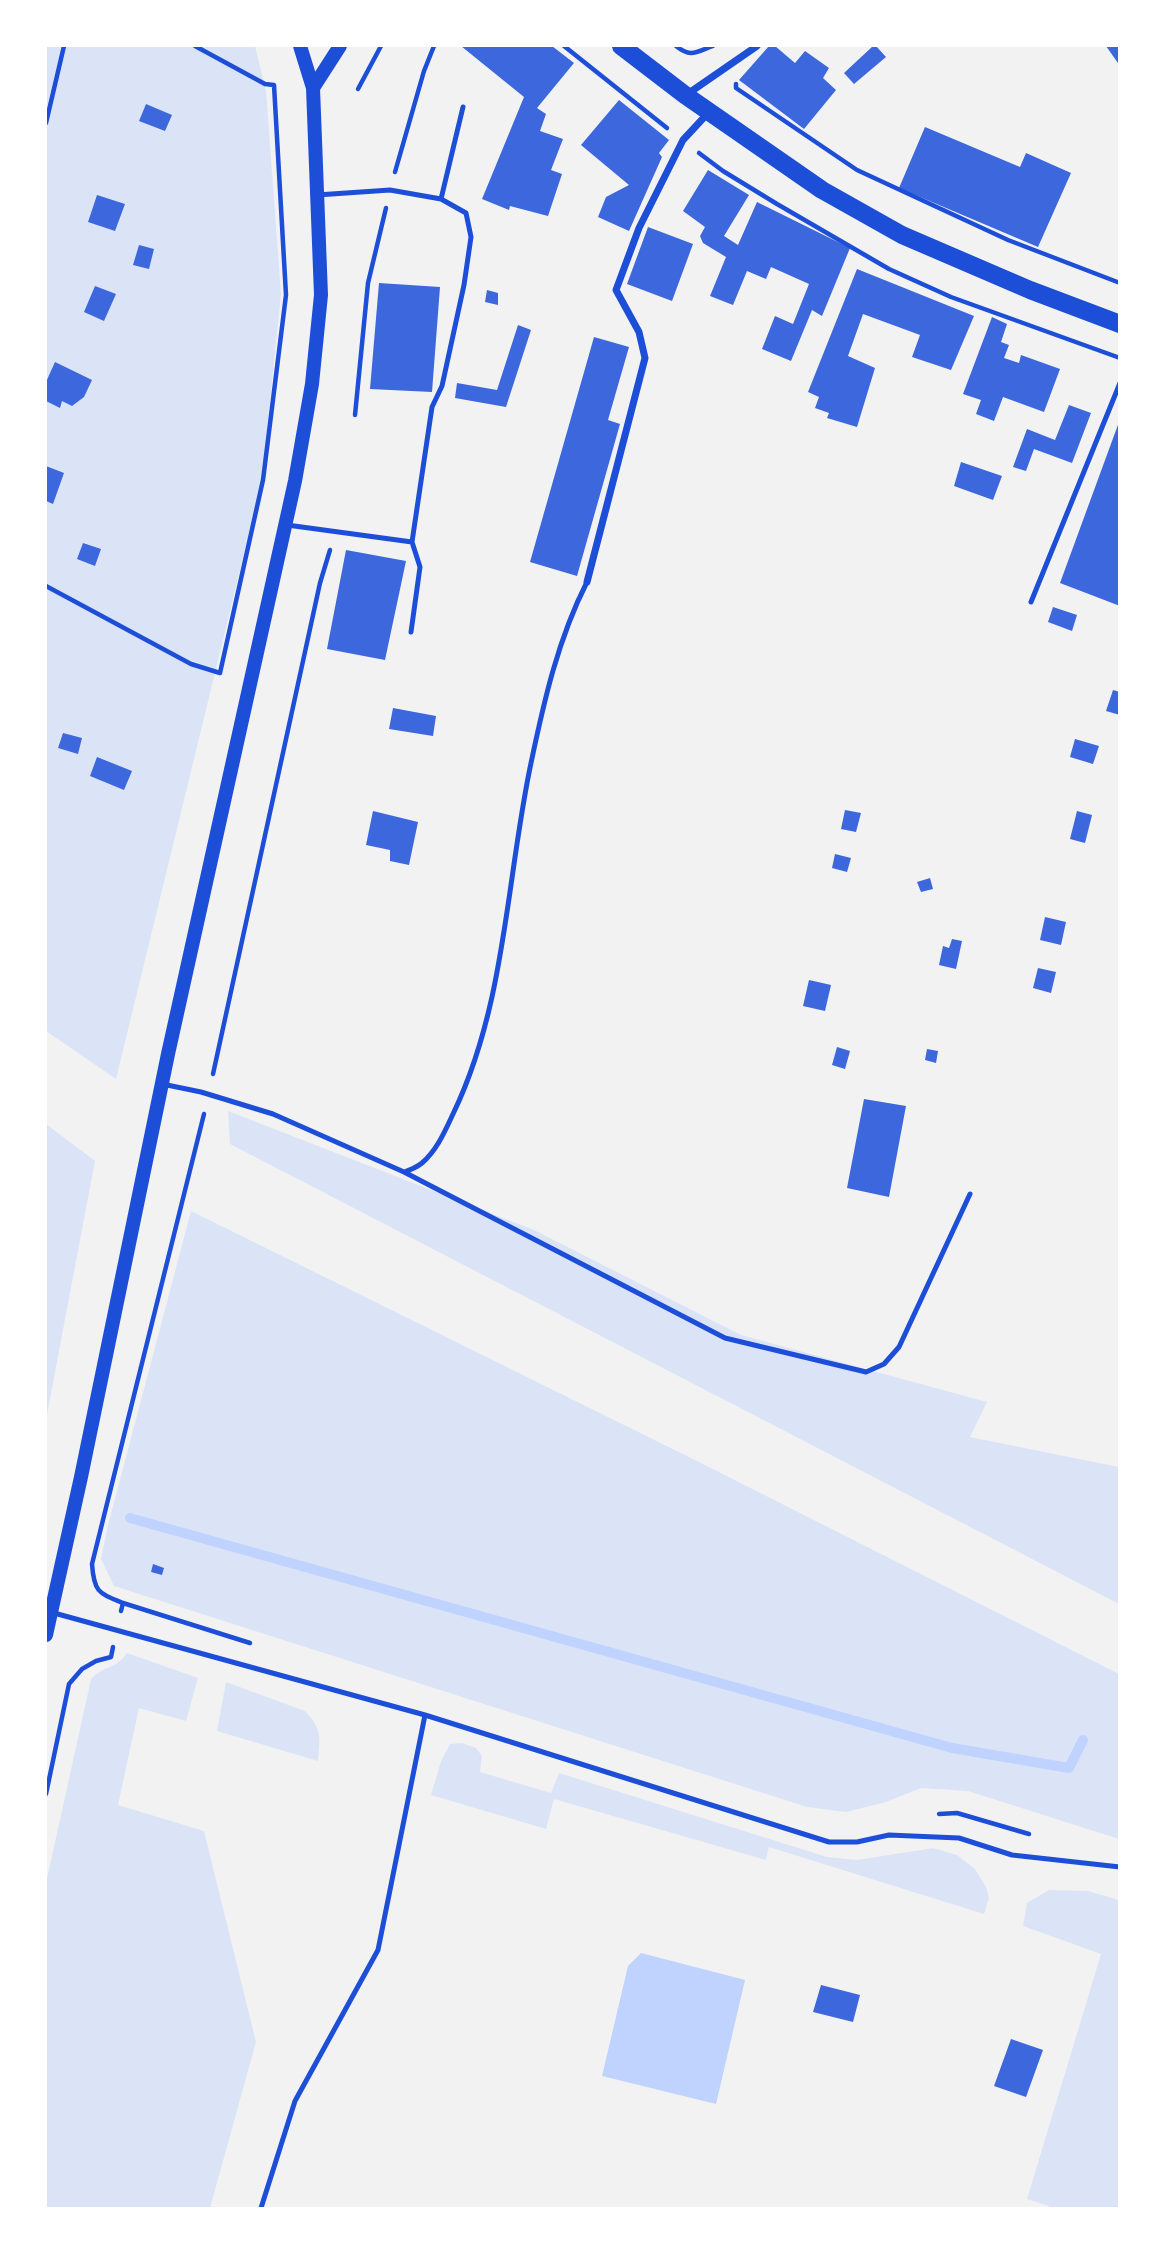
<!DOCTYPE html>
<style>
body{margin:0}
#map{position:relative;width:1165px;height:2254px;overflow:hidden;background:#f2f2f2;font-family:Inter,sans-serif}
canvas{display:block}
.frame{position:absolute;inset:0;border:47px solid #fff;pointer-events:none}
</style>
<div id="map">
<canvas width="1165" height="2254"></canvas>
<div class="frame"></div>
</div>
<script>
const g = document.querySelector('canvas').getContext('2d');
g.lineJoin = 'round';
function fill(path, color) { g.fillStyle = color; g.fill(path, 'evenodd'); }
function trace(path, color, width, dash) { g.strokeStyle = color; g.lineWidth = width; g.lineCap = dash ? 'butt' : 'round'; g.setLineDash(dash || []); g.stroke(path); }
fill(new Path2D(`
 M 46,46 L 255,46 L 266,91 L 281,294 L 262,480 L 116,1079 L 46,1031 Z
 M 228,1111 L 534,1230 L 741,1335 L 987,1402 L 970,1437 L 1119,1467 L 1119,1604 L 230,1144 Z
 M 46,1124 L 95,1161 L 46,1420 Z
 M 191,1211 L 695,1460 L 1119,1674 L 1119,1839 L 968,1791 L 921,1788 L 886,1802 L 846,1812 L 807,1807 L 114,1586 L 101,1559 L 108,1525 Z
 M 127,1653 L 198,1678 L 186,1721 L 139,1708 L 118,1805 L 204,1831 L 256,2042 L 210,2208 L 46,2208 L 46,1883 L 91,1679 C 105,1664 114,1671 127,1653 Z
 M 226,1682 L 305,1711 C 322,1729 320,1737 318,1761 L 217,1731 Z
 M 462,1743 L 476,1748 L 482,1756 L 480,1772 L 551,1793 L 559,1773 L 827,1857 L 857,1860 L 933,1848 L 957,1855 L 975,1869 L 986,1887 L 989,1898 L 984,1914 L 769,1847 L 766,1860 L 554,1799 L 546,1829 L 431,1795 L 441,1761 L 450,1744 Z
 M 1049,1890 L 1088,1891 L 1119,1900 L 1119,2208 L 1054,2208 L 1027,2199 L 1101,1954 L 1023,1926 L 1027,1903 Z`), '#dbe4f7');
fill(new Path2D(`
 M 641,1953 L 745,1980 L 716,2104 L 602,2076 L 628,1966 Z`), '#bfd3fe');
trace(new Path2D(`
 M 130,1518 L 952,1748 L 1069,1768 L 1083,1740`), '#bfd3fe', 10);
fill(new Path2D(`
 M 461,46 L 552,46 L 574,63 L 537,108 L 546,114 L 540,131 L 563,139 L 551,170 L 562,174 L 548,216 L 510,206 L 509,210 L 482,199 L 524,97 Z
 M 769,46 L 775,46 L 795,63 L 805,51 L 829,68 L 823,78 L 836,90 L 804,129 L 739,80 Z
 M 873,46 L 876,46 L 886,57 L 854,84 L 844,73 Z
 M 1106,46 L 1120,46 L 1120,66 Z
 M 619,100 L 669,140 L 659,153 L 662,157 L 629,231 L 598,217 L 606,197 L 629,185 L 581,145 Z
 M 146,104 L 172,115 L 165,131 L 139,121 Z
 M 925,127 L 1020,167 L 1026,153 L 1071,173 L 1038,247 L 899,188 Z
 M 708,170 L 749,195 L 724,236 L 738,245 L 757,202 L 850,248 L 822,316 L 812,310 L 791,361 L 762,349 L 775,316 L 793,324 L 809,284 L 771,267 L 766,279 L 747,271 L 733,305 L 710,296 L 726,257 L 703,243 L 700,236 L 705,227 L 683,211 Z
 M 97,195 L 125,204 L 115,231 L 88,222 Z
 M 648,227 L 693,244 L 672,301 L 627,284 Z
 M 139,245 L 154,249 L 149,269 L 133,265 Z
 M 857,269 L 974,316 L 951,370 L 912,357 L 920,335 L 863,314 L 848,356 L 875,368 L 857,427 L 827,418 L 829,413 L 815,408 L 819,397 L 808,392 Z
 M 379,283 L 440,287 L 432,392 L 370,389 Z
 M 95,286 L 116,294 L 104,321 L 84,312 Z
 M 487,290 L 498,293 L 498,305 L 485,302 Z
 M 992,317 L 1007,324 L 1001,342 L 1009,345 L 1004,358 L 1019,363 L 1021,355 L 1060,369 L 1044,412 L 1003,397 L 994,421 L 976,414 L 981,400 L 963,394 Z
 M 518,325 L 531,330 L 506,407 L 455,398 L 457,383 L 497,390 Z
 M 594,337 L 629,347 L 608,420 L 620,424 L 577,576 L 530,562 Z
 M 55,362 L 92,380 L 84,397 L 72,406 L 62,401 L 60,408 L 46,401 L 46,382 Z
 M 1069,405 L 1091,413 L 1072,463 L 1034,449 L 1026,471 L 1013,467 L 1027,429 L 1055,440 Z
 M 1119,422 L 1120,422 L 1120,606 L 1060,583 Z
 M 961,462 L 1002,476 L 993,500 L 954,486 Z
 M 46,466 L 64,473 L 53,504 L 46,501 Z
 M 83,543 L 101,549 L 95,566 L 77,559 Z
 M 346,550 L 406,561 L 385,660 L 327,649 Z
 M 1053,607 L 1077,615 L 1072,631 L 1048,622 Z
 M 1113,690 L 1120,692 L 1120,715 L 1106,711 Z
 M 393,708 L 436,716 L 433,736 L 389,729 Z
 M 63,733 L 82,738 L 78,754 L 58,748 Z
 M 1075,739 L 1099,746 L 1093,764 L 1070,757 Z
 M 97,757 L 132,771 L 124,790 L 90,776 Z
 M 845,810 L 861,813 L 856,832 L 841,829 Z
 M 373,811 L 418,822 L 409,865 L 390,861 L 390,850 L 366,845 Z
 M 1077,811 L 1092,815 L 1085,843 L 1070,839 Z
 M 835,854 L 851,858 L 847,872 L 832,868 Z
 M 930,878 L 933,889 L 921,892 L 917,882 Z
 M 1045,917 L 1066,922 L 1061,945 L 1040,940 Z
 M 952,939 L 962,941 L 956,969 L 939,965 L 943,946 L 949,948 Z
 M 1038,968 L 1056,972 L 1051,993 L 1033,988 Z
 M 809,980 L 831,985 L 825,1011 L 803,1006 Z
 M 837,1047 L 850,1051 L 845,1069 L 832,1065 Z
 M 927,1049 L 938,1051 L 936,1063 L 925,1060 Z
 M 864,1099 L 906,1106 L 889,1197 L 847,1188 Z
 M 153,1564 L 164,1568 L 162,1575 L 151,1572 Z
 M 821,1985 L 860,1995 L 853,2022 L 813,2012 Z
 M 1011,2039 L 1043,2050 L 1026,2097 L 994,2086 Z`), '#3d67dc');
trace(new Path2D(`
 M 564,46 L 667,128
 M 676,46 C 691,58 696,52 713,46
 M 736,84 L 736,88 L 857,170 L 1008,240 L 1120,283
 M 358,89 L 381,46
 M 46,123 L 64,46
 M 699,153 L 723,171 L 777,204 L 889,269 L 951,297 L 1120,358
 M 395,172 L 424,71 L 434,46
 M 355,415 L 368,283 L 386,208
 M 46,586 L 191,664 L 220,673 L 263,480 L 286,295 L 274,85 L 265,84 L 195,46
 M 213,1074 L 320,583 L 330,550
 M 123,1603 C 98,1593 94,1592 92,1564 L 204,1114
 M 121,1611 L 123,1603 L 250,1643
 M 46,1794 L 69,1684 L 82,1669 L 96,1661 L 111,1657 L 113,1647
 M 939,1814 L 957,1813 L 1029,1834`), '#1d4ed8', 4.5);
trace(new Path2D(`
 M 317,195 L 390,190 L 441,199 L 463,107
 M 287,525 L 412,542 L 432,407 L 442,386 L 464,285 L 471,237 L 466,213 L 441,199
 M 1031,602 L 1120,383
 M 411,632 L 420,567 L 412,542
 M 162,1084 L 201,1092 L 273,1114 L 404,1172 C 410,1170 417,1167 422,1163 C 437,1150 445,1131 453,1114 C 506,1004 506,881 531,763 C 544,701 558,639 587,582
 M 404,1172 L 725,1338 L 866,1372 L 884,1364 L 899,1347 L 970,1194
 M 54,1613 L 425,1715 L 829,1842 L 857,1842 L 889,1835 L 959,1838 L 1012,1855 L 1120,1867
 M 261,2208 L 295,2101 L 378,1950 L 425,1715`), '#1d4ed8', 5);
trace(new Path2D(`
 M 686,95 L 757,46
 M 587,582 L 645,358 L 639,332 L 616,290 L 639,228 L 683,140 L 709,112`), '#1d4ed8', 7);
trace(new Path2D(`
 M 313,88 L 340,46
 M 46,1635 L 81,1477 L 168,1054 L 295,481 L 312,384 L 321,295 L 313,88 L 300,46`), '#1d4ed8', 14);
trace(new Path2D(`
 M 621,46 L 685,95 L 822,190 L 902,235 L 1030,290 L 1120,324`), '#1d4ed8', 18);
</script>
